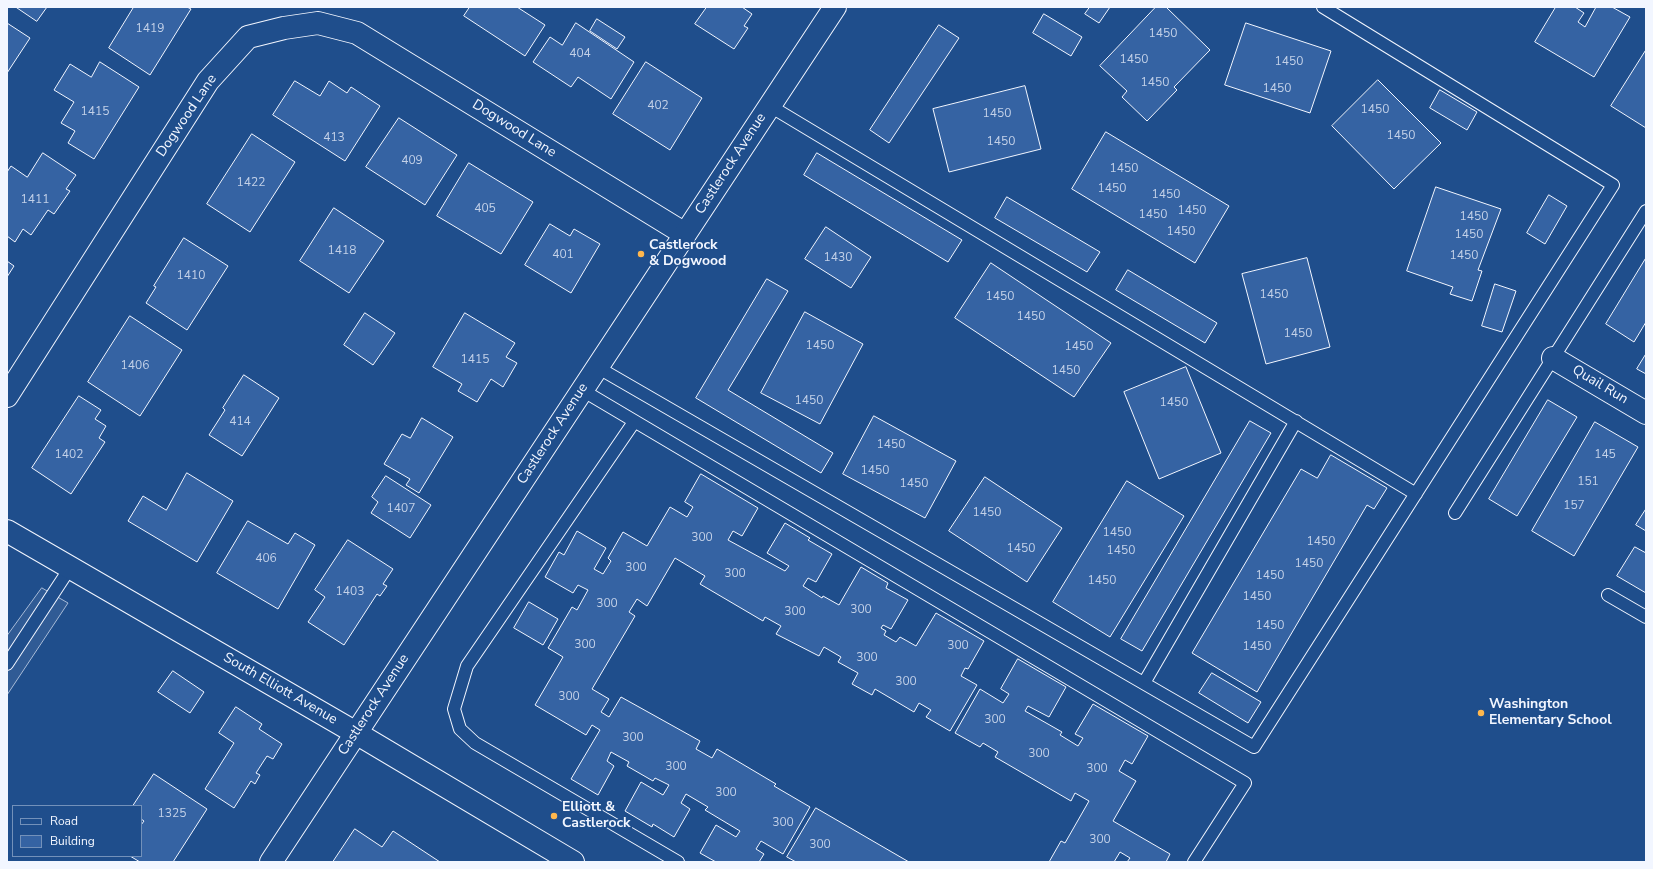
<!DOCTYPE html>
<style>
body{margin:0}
#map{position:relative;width:1653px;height:869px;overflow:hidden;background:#1f4e8c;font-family:"Nunito Sans",sans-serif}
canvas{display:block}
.frame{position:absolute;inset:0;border:8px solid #f2f6ff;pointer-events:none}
.legend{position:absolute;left:12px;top:805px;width:130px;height:52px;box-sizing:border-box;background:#1f4e8c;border:1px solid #7391ba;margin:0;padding:5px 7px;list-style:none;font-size:12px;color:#f2f6ff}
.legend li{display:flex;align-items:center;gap:8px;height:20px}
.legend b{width:20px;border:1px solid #7391ba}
</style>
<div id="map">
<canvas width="1653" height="869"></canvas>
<div class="frame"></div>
<ul class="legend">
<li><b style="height:5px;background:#1f4e8c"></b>Road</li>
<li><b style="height:11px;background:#3563a3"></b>Building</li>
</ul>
</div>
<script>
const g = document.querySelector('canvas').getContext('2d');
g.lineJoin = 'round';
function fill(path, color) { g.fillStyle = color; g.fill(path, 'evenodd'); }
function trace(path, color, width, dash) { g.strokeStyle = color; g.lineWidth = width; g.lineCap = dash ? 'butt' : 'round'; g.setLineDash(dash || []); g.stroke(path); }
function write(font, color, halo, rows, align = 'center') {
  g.font = font + ' "Nunito Sans",sans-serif'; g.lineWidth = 3; g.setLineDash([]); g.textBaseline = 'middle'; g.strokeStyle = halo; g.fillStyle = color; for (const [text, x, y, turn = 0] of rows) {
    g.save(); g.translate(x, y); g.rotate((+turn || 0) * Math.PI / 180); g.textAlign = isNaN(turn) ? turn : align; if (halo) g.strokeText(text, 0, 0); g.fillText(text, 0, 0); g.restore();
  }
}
const parking = new Path2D(`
 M 42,588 L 68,603 L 7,695 L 7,636 Z`);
fill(parking, '#305b95');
trace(parking, '#a8bbd7', 1);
const building = new Path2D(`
 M 16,7 L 47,7 L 37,21 Z
 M 134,7 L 187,7 L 191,9 L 150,75 L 109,48 Z
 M 470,7 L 517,7 L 545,25 L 525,56 L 464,16 Z
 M 707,7 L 742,7 L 752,14 L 744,26 L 748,28 L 734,49 L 695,24 Z
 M 1090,7 L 1110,7 L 1099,23 L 1085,14 Z
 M 1156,7 L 1166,7 L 1210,50 L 1174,87 L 1177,90 L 1147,121 L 1122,97 L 1127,91 L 1100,66 Z
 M 1556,7 L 1575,7 L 1584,13 L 1578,22 L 1585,27 L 1596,7 L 1612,7 L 1630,17 L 1594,77 L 1535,42 Z
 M 1044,14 L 1082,37 L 1071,56 L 1033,33 Z
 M 597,19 L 625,37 L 617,49 L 590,31 Z
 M 7,23 L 30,38 L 7,73 Z
 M 576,23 L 634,62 L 611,99 L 578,77 L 571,87 L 533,62 L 550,37 L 562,45 Z
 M 1246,23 L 1331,51 L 1310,113 L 1225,85 Z
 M 939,25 L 959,38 L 889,143 L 870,130 Z
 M 1646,50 L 1646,128 L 1611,106 Z
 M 100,62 L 139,87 L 94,159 L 68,143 L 75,131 L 61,123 L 74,102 L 54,90 L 70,64 L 91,77 Z
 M 646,62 L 702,98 L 670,150 L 613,114 Z
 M 1378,80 L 1441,143 L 1394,189 L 1332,126 Z
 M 295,81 L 320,96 L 329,81 L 347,93 L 351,87 L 380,106 L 345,161 L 273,115 Z
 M 1025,86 L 1041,149 L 949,172 L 933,109 Z
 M 1440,90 L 1477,112 L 1467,130 L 1430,108 Z
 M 399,118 L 457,155 L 425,205 L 366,167 Z
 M 1106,132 L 1229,206 L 1195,263 L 1072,189 Z
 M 252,134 L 295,162 L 250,232 L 207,204 Z
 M 43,153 L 76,175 L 66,189 L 70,191 L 54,214 L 48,210 L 31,235 L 23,229 L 15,242 L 7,236 L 7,172 L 11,166 L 27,177 Z
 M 817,153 L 962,240 L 948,262 L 804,175 Z
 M 469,163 L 533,202 L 501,254 L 437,216 Z
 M 1436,187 L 1501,209 L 1478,270 L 1482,271 L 1472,301 L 1450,294 L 1453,287 L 1407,271 Z
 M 1549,195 L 1567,206 L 1545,244 L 1527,233 Z
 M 1007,197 L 1100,252 L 1087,272 L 995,218 Z
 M 334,208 L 384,241 L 349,293 L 300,261 Z
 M 550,224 L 570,236 L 574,229 L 600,244 L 571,293 L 525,265 Z
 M 826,227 L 871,257 L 851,288 L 805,259 Z
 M 184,238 L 228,266 L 187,330 L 146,303 L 156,287 L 154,286 Z
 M 1307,258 L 1330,347 L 1266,364 L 1242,274 Z
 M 1646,258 L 1646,322 L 1634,342 L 1606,324 Z
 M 7,261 L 14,266 L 7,277 Z
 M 991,263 L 1111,343 L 1074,397 L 955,318 Z
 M 1128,270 L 1217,323 L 1205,343 L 1116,290 Z
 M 767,279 L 788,291 L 728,390 L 833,453 L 821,473 L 696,398 Z
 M 1495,284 L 1516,291 L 1502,332 L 1482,326 Z
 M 805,312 L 863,344 L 820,424 L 761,393 Z
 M 365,313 L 395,333 L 373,365 L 344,345 Z
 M 465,313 L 515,343 L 506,357 L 517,363 L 503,387 L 491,379 L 477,402 L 458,391 L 462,384 L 433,367 Z
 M 130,316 L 182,350 L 140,416 L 88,382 Z
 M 1646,354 L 1646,374 L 1637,369 Z
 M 1186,367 L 1221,453 L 1159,479 L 1124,392 Z
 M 244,375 L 279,398 L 242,456 L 209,435 L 225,410 L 223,408 Z
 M 79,396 L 101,410 L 95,419 L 106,426 L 99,438 L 105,442 L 71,494 L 32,468 Z
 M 1548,400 L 1577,417 L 1517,516 L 1489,499 Z
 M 874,416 L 956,461 L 925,518 L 843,474 Z
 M 422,418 L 453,437 L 419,493 L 406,485 L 410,479 L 384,464 L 402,434 L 410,438 Z
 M 1250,421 L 1271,433 L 1142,651 L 1121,639 Z
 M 1595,422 L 1638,447 L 1574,556 L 1532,531 Z
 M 1331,455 L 1387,488 L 1374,509 L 1367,505 L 1257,692 L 1192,653 L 1301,469 L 1317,478 Z
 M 187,473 L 233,501 L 197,562 L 128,521 L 143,496 L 166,510 Z
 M 701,474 L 758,508 L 742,536 L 733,531 L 728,540 L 785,571 L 789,566 L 767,553 L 785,523 L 810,538 L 808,540 L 832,554 L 816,582 L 808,578 L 803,586 L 822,598 L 823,596 L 839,605 L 861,567 L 888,583 L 886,588 L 908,600 L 891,629 L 883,625 L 881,628 L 886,631 L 884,635 L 896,642 L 900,637 L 916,646 L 936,613 L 984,641 L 968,669 L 965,668 L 961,676 L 977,685 L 950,731 L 926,717 L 931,710 L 919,703 L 914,712 L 875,689 L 872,695 L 852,684 L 858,673 L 838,662 L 841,657 L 824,647 L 819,656 L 776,634 L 781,626 L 765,617 L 763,621 L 700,584 L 705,576 L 675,558 L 647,606 L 637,599 L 629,612 L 635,616 L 592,689 L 609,699 L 601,712 L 609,717 L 621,697 L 700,741 L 696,749 L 712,758 L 717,749 L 776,784 L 774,786 L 810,807 L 783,854 L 761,841 L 756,849 L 764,854 L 759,862 L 716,862 L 700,853 L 716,825 L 736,837 L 740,831 L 705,810 L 708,807 L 686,794 L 681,803 L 690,809 L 674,837 L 653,824 L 652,827 L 625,811 L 641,782 L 663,795 L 669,785 L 655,778 L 653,781 L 627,766 L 629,762 L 611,752 L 607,761 L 614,766 L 598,795 L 571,779 L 600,730 L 592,725 L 586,735 L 535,705 L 563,657 L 548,648 L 572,607 L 577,610 L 588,590 L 578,585 L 573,593 L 545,577 L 559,552 L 564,555 L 577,531 L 606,548 L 594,569 L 603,574 L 611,561 L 608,558 L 623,532 L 647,546 L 670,507 L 687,517 L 693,507 L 685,502 Z
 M 386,476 L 431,505 L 410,538 L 371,513 L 378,502 L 372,497 Z
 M 985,477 L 1062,528 L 1027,582 L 949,531 Z
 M 1127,481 L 1184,516 L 1110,637 L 1053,602 Z
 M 1646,509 L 1646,531 L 1636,525 Z
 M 248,521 L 288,544 L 295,533 L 315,545 L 278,609 L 217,573 Z
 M 348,540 L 393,569 L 383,584 L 387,586 L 380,596 L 377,594 L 344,645 L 308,622 L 325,597 L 315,590 Z
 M 1635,547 L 1646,553 L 1646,593 L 1617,576 Z
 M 529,602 L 558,619 L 543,645 L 514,628 Z
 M 1018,659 L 1066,687 L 1049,717 L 1028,706 L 1025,711 L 1062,732 L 1060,735 L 1078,746 L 1083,738 L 1075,734 L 1093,704 L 1148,736 L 1132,764 L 1125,760 L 1119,771 L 1136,781 L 1113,821 L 1170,854 L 1166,862 L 1127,862 L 1130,858 L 1120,852 L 1114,862 L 1049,862 L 1061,841 L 1065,843 L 1089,801 L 1075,793 L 1071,801 L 995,757 L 998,752 L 983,743 L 980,747 L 955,733 L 980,689 L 1003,703 L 1009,694 L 1001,689 Z
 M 173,671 L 204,692 L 190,713 L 158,692 Z
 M 1212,673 L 1261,702 L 1248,723 L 1199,693 Z
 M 236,707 L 262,724 L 259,729 L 282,744 L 273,759 L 267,756 L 256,773 L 260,775 L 255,784 L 251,781 L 234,808 L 205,789 L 234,743 L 219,733 Z
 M 154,774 L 207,809 L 173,862 L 140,862 L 130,856 L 141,856 L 141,825 L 144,821 L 141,819 L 141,806 L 133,806 Z
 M 816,808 L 909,862 L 796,862 L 787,857 Z
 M 355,829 L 382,847 L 393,831 L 440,862 L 333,862 Z`);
fill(building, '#3563a3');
trace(building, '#f2f6ff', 1);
const lane = new Path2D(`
 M 770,106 L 1416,494
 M 597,367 L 1254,747 L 1613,185 L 1323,7
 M 582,390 L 1245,783 L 1194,862
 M 634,422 L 467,666 L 454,709 L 460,729 L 475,743 L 678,862
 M 1455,513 L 1646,211
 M 1608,595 L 1646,617
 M 7,664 L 70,568
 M 1144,683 L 1296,421`);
const street = new Path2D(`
 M 1553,358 L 1646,413
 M 7,396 L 208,81 L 248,37 L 284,28 L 318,23 L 357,33 L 685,234
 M 7,531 L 356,733 L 573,862`);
const secondary = new Path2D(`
 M 271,862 L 835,7`);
trace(lane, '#f2f6ff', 14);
trace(street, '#f2f6ff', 24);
trace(secondary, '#f2f6ff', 24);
trace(lane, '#1f4e8c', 12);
trace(street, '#1f4e8c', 22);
trace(secondary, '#1f4e8c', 22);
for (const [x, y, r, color] of [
 [641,254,4,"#ffb74d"],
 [1481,713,4,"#ffb74d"],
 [554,816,4,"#ffb74d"]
]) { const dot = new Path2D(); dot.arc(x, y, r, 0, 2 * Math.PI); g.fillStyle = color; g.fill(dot); trace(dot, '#1f4e8c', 1.5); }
write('12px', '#c3d1e8', null, [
 ["1419",150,29],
 ["1450",1163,34],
 ["404",580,54],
 ["1450",1134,60],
 ["1450",1289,62],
 ["1450",1155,83],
 ["1450",1277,89],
 ["402",658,106],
 ["1450",1375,110],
 ["1415",95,112],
 ["1450",997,114],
 ["1450",1401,136],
 ["413",334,138],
 ["1450",1001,142],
 ["409",412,161],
 ["1450",1124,169],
 ["1422",251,183],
 ["1450",1112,189],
 ["1450",1166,195],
 ["1411",35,200],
 ["405",485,209],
 ["1450",1192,211],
 ["1450",1153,215],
 ["1450",1474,217],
 ["1450",1181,232],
 ["1450",1469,235],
 ["1418",342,251],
 ["401",563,255],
 ["1450",1464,256],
 ["1430",838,258],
 ["1410",191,276],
 ["1450",1274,295],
 ["1450",1000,297],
 ["1450",1031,317],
 ["1450",1298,334],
 ["1450",820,346],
 ["1450",1079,347],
 ["1415",475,360],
 ["1406",135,366],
 ["1450",1066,371],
 ["1450",809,401],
 ["1450",1174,403],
 ["414",240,422],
 ["1450",891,445],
 ["1402",69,455],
 ["145",1605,455],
 ["1450",875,471],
 ["151",1588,482],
 ["1450",914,484],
 ["157",1574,506],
 ["1407",401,509],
 ["1450",987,513],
 ["1450",1117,533],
 ["300",702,538],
 ["1450",1321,542],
 ["1450",1021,549],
 ["1450",1121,551],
 ["406",266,559],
 ["1450",1309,564],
 ["300",636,568],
 ["300",735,574],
 ["1450",1270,576],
 ["1450",1102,581],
 ["1403",350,592],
 ["1450",1257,597],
 ["300",607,604],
 ["300",861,610],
 ["300",795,612],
 ["1450",1270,626],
 ["300",585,645],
 ["300",958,646],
 ["1450",1257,647],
 ["300",867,658],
 ["300",906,682],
 ["300",569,697],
 ["300",995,720],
 ["300",633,738],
 ["300",1039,754],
 ["300",676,767],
 ["300",1097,769],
 ["300",726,793],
 ["1325",172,814],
 ["300",783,823],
 ["300",1100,840],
 ["300",820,845]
]);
write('14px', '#f2f6ff', '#1f4e8c', [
 ["Dogwood Lane",187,116,-56],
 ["Dogwood Lane",514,129,32],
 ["Castlerock Avenue",731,164,-57],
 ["Quail Run",1600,385,31],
 ["Castlerock Avenue",553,434,-57],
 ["South Elliott Avenue",280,689,30],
 ["Castlerock Avenue",374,705,-57]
]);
write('bold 14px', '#f2f6ff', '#1f4e8c', [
 ["Castlerock",649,246],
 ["& Dogwood",649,262],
 ["Washington",1489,705],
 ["Elementary School",1489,721],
 ["Elliott &",562,808],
 ["Castlerock",562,824]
], 'left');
</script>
